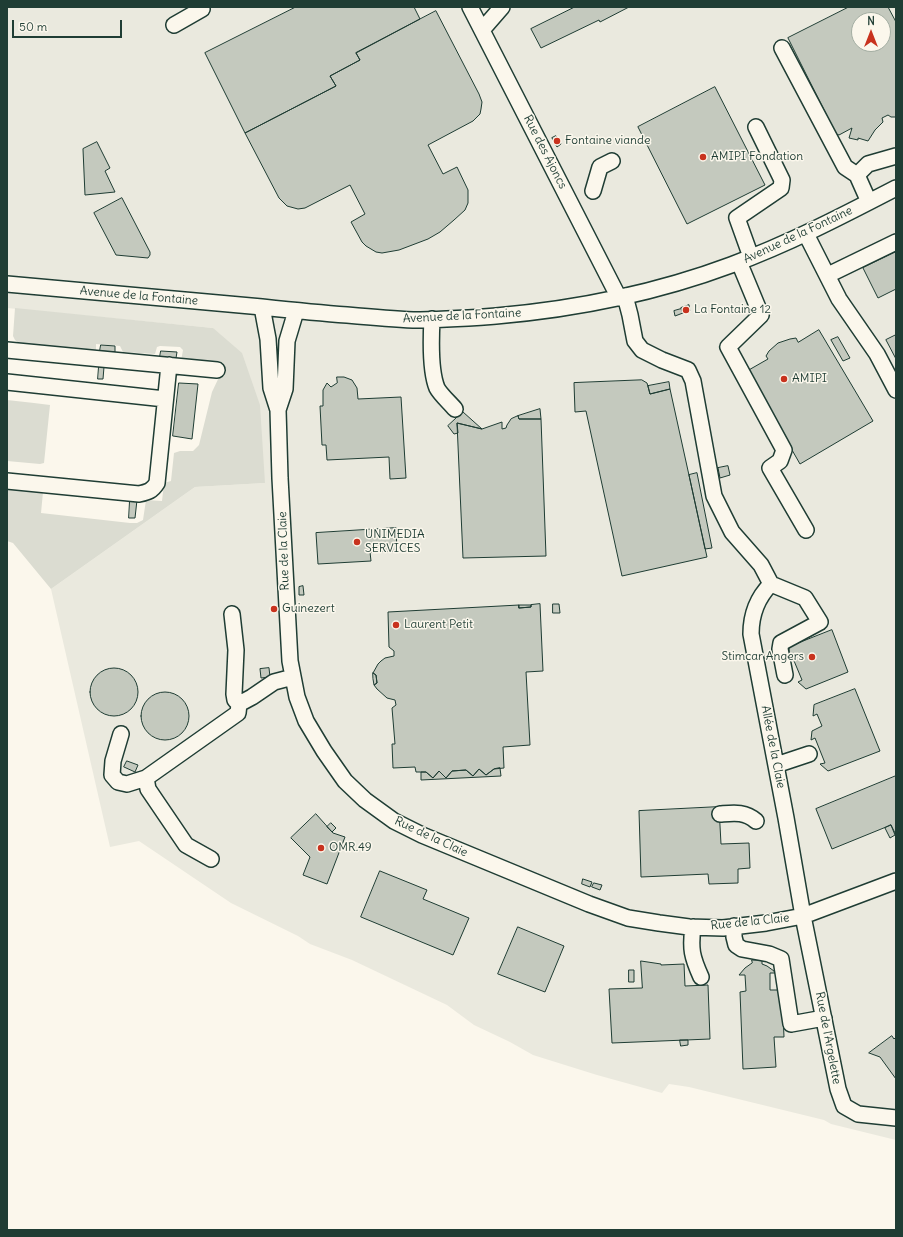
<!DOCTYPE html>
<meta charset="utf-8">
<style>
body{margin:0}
#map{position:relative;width:903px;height:1237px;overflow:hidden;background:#fbf7ec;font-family:Delius,sans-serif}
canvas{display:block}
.frame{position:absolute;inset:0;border:8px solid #1f3d34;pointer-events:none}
.north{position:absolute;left:851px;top:12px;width:40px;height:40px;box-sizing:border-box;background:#fbf7ec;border:1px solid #a3ada2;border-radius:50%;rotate:0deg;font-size:11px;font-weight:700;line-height:16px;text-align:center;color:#1f3d34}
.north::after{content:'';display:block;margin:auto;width:14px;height:18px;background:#c8321e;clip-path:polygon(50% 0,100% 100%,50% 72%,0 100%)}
.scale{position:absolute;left:12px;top:20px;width:110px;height:18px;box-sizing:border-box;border:2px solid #1f3d34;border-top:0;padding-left:5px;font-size:12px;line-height:14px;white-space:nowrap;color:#1f3d34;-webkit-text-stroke:3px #fbf7ec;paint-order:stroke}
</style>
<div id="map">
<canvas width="903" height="1237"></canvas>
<div class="frame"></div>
<div class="north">N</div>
<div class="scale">50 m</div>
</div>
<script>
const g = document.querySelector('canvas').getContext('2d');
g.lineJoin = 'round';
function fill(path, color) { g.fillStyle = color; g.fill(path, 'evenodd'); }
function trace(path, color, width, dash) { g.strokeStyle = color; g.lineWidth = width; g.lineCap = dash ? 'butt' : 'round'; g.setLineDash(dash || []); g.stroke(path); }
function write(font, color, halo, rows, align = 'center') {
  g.font = font + ' Delius,sans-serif'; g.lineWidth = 3; g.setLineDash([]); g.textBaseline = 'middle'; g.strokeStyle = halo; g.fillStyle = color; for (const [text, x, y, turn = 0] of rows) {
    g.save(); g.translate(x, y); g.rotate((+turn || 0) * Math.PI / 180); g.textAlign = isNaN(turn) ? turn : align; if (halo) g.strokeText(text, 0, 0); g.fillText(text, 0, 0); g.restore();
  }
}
fill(new Path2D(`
 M 7,7 L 896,7 L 896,1140 L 831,1124 L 824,1120 L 689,1087 L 669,1084 L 662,1093 L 597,1075 L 533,1055 L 510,1042 L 474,1025 L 447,1005 L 352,960 L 310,944 L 298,936 L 231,903 L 139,841 L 110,847 L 51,589 L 195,487 L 265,483 L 213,328 L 7,308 ZM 859,20 L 883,20 L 883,44 L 859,44 Z`), '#eae9de');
fill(new Path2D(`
 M 15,308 L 213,328 L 242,353 L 260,405 L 265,483 L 195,487 L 51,589 L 13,543 L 7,541 L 7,487 L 43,492 L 41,513 L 130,523 L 137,523 L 143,520 L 146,500 L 162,501 L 164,483 L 171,481 L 174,453 L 180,451 L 193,451 L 199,445 L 212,392 L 221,373 L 181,361 L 183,350 L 180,347 L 160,346 L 157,347 L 155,354 L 123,352 L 120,346 L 96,344 L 96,353 L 20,344 L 15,340 L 13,336 Z
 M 7,400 L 34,403 L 50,405 L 44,463 L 40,464 L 7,461 Z`), '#dbdcd1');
const building = new Path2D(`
 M 296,7 L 414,7 L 420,19 L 356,53 L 360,60 L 330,76 L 336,86 L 245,133 L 205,53 Z
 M 575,7 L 629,7 L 600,22 L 599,20 L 541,48 L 531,29 Z
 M 849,7 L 888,7 L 896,22 L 896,117 L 891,117 L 888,115 L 882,118 L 883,122 L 875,130 L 868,141 L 858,138 L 858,140 L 849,138 L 852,128 L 839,135 L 836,134 L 788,38 ZM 859,20 L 883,20 L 883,44 L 859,44 Z
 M 436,11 L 479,94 L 482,102 L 481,109 L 480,114 L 473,121 L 428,145 L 443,174 L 457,167 L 468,190 L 468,203 L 465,210 L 454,220 L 440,232 L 428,239 L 399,250 L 382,253 L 376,252 L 366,246 L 362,242 L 351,222 L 365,214 L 350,185 L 305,208 L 298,209 L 287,206 L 279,198 L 245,133 L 336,86 L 330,76 L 360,60 L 356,53 Z
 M 715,87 L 765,185 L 687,224 L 638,127 Z
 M 556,136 L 561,144 L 557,147 L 552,138 Z
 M 97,142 L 110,168 L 105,171 L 115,192 L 85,195 L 83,149 Z
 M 122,198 L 150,252 L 150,255 L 148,258 L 116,255 L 94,213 Z
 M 896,252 L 896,289 L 878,298 L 863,268 Z
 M 689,305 L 690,311 L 683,313 L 681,308 Z
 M 681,309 L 683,313 L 675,316 L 674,311 Z
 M 819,330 L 873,421 L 800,464 L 747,371 L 768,359 L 766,356 L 769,351 L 778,343 L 790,339 L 796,338 L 798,342 Z
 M 896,335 L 896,359 L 886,340 Z
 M 838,337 L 850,358 L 843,361 L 831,340 Z
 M 101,345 L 115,346 L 115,352 L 100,351 Z
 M 161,351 L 177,352 L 176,358 L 160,357 Z
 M 99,366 L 104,367 L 103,379 L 98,379 Z
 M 337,377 L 344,377 L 352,380 L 357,388 L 358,399 L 401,397 L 406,478 L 390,479 L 389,457 L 327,460 L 326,445 L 322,445 L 320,406 L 323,406 L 323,390 L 327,383 L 331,387 L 337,383 Z
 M 642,380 L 647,383 L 650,394 L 670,389 L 707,557 L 622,576 L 586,411 L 575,412 L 574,383 Z
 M 669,382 L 670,389 L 650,394 L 648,386 Z
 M 179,383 L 198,384 L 192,439 L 173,436 Z
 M 540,409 L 541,419 L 519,419 L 518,416 Z
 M 463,412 L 482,429 L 457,423 L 458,433 L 454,434 L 448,426 Z
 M 518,416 L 519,419 L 541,419 L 546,556 L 463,558 L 457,423 L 482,429 L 502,422 L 502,429 L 506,428 L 507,425 L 511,419 Z
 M 728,466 L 730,475 L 720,478 L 718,468 Z
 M 697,473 L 712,548 L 705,549 L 689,475 Z
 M 130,500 L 137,500 L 135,518 L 129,518 Z
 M 396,528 L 397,551 L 370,552 L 371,561 L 318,564 L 316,533 Z
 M 303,586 L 304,595 L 299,595 L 299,587 Z
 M 540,604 L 543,671 L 526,672 L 530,745 L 503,747 L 504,768 L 494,769 L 486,775 L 479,769 L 473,776 L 466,770 L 452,771 L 446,778 L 439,771 L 433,778 L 426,772 L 416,772 L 415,767 L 393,768 L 392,744 L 395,744 L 392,708 L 396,705 L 395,700 L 387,698 L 377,689 L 374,685 L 377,683 L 376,675 L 373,673 L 378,664 L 381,661 L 385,658 L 394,656 L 394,651 L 389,647 L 388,612 L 519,605 L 519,608 L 531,607 L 531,605 Z
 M 553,604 L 559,604 L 560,613 L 553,613 Z
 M 519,605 L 531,605 L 531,607 L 519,608 Z
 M 832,630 L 848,672 L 806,689 L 798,682 L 802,680 L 792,656 L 789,657 L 789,647 Z
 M90 692a24 24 0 1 1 48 0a24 24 0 1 1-48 0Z
 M 269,668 L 270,677 L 261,678 L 260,669 Z
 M 373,673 L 376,675 L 377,683 L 374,685 L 373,679 Z
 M 855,689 L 880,751 L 828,771 L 820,764 L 825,763 L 815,738 L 811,740 L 812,731 L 822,726 L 817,714 L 813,716 L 814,705 Z
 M141 716a24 24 0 1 1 48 0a24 24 0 1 1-48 0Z
 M 127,761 L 138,765 L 135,772 L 124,767 Z
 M 500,768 L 501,776 L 421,780 L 421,772 L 426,772 L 433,778 L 439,771 L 446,778 L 452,771 L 466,770 L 473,776 L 479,769 L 486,775 L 494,769 Z
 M 896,776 L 896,835 L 891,825 L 832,849 L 816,809 Z
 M 719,807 L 721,844 L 749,843 L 750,868 L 738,869 L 738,883 L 709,884 L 708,874 L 641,877 L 639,811 Z
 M 316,814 L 333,833 L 345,837 L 327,884 L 303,875 L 310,857 L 291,838 Z
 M 331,823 L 336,828 L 332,832 L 327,827 Z
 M 891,825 L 895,835 L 890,838 L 885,828 Z
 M 380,871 L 427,890 L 423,899 L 469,918 L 453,955 L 361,917 Z
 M 583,879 L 592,882 L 590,887 L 582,884 Z
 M 594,883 L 602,885 L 600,890 L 592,887 Z
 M 518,927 L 564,946 L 545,992 L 498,974 Z
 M 752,960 L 762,960 L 762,964 L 767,966 L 774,971 L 775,973 L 770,973 L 770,990 L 782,990 L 784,1037 L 774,1037 L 776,1067 L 743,1069 L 740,992 L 746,991 L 745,975 L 739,975 L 745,968 L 752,963 Z
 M 641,961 L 661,964 L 661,965 L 684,964 L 685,986 L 708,985 L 710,1039 L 612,1043 L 609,989 L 642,988 Z
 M 629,970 L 634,970 L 634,982 L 629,982 Z
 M 892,1036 L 894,1039 L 896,1037 L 896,1079 L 880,1057 L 869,1053 Z
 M 680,1040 L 688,1040 L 688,1045 L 681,1046 Z`);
fill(building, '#c4c9be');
trace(building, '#1f3d34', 1);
const minor = new Path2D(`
 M 470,7 L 619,298
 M 174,25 L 202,9 L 201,7
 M 482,30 L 502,7
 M 782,48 L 845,167 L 857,175 L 869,202
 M 857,175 L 868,164 L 896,156
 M 593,191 L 600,167 L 612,161
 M 806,234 L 839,299 L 877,354 L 896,390
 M 751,257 L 737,218 L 781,188 L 782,180 L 756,127
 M 739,262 L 761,315 L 728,347 L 784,450 L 780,461 L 770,468 L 806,530
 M 828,275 L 896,242
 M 7,284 L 262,307 C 290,310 319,313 347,315 C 369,317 391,319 413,320 C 441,320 468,318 496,316 C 576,309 656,293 731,265 C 788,244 842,216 896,188
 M 625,296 L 630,315 L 635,341 L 642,350 L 662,360 L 688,370 L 693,381 L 714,496 L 732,532 L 761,565 L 771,584 L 805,598 L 820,622 L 781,643 L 780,649 L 785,675
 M 262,307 L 268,339 L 271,388 L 278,410 L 280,478 L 290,661 L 297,697 L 306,721 L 324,751 L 345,781 L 365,800 L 394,821 L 422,835 L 589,904 L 628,918 L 659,923 L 689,927 L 723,928 L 766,923 L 803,916 L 896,881
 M 432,319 C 431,338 430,371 437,388 C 440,394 450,403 455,409
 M 7,350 L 217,370
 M 7,382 L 165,399
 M 278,410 L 285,389 L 287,341 L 296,311
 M 7,481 L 139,494 C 148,492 152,491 157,483 L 169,365
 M 771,584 C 757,598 751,614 751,634 L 786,818 L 803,916 L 838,1089 L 844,1106 L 858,1114 L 896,1118
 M 232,614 L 236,650 L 234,694 L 235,700 L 239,704 L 252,697 L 274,682 L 293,677
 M 121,734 L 113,761 L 112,775 L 118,782 L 127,784 L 146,778
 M 776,765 L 809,754
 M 720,814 C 733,813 745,811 756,821
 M 211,859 L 186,845 L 148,789 L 146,778 L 238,713 L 239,704
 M 734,926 L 734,937 L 736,945 L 742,949 L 769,954 L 781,959 L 791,1024 L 824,1018
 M 693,927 C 690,949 692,957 701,977`);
trace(minor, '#1f3d34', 18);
trace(minor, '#fbf7ec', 15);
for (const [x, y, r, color] of [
 [557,141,4,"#c8321e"],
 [703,157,4,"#c8321e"],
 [686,310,4,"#c8321e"],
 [784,379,4,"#c8321e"],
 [357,542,4,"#c8321e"],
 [274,609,4,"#c8321e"],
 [396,625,4,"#c8321e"],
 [812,657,4,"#c8321e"],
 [321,848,4,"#c8321e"]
]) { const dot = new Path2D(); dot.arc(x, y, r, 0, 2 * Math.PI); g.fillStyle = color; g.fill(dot); trace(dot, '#fbf7ec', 1.5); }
write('12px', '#1f3d34', '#fbf7ec', [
 ["Fontaine viande",565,141],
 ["AMIPI Fondation",711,157],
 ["La Fontaine 12",694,310],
 ["AMIPI",792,379],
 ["UNIMEDIA",365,535],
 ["SERVICES",365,549],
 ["Guinezert",282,609],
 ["Laurent Petit",404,625],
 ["Stimcar Angers",804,657,"right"],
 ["OMR.49",329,848]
], 'left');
write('12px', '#1f3d34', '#fbf7ec', [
 ["Rue des Ajoncs",545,152,63],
 ["Avenue de la Fontaine",798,235,-25],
 ["Avenue de la Fontaine",139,296,5],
 ["Avenue de la Fontaine",462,316,-3],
 ["Rue de la Claie",284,551,-92],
 ["Allée de la Claie",773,747,79],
 ["Rue de la Claie",431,837,25],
 ["Rue de la Claie",750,922,-6],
 ["Rue de l'Argelette",828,1038,79]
]);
</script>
